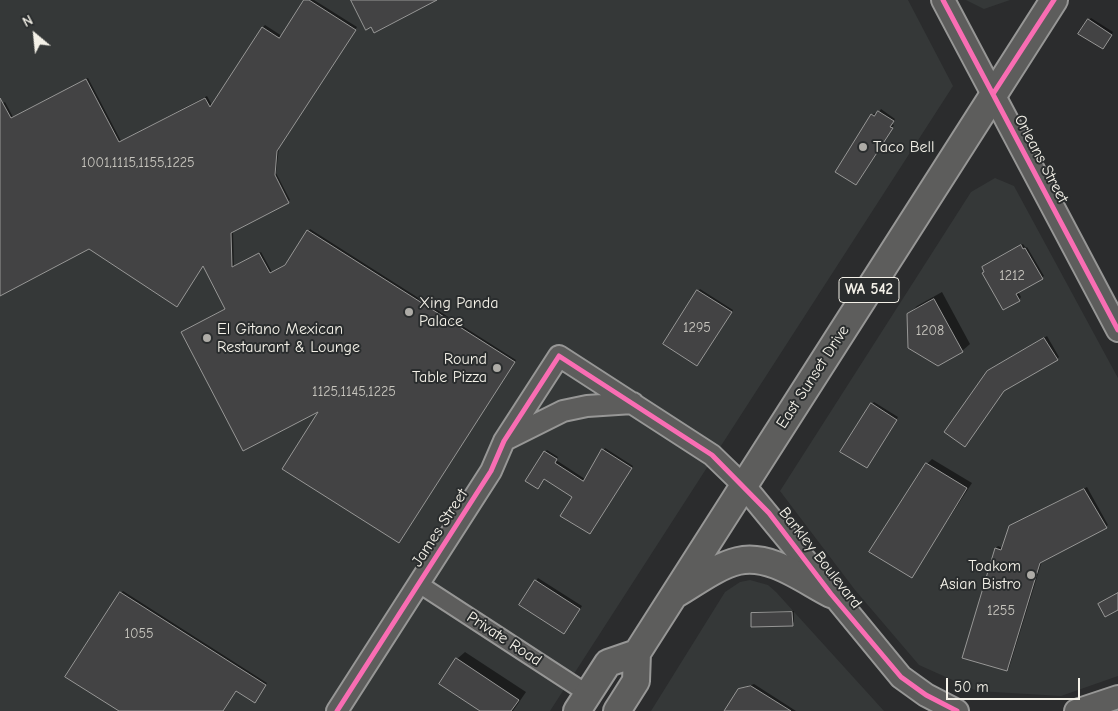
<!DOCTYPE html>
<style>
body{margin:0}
#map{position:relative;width:1118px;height:711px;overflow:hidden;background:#2b2c2d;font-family:"Comic Neue",sans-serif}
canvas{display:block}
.north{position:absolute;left:10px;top:10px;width:50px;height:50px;-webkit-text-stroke:4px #2a2d2e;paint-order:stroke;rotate:332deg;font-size:14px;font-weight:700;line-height:20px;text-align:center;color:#f4f1e8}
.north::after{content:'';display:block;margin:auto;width:18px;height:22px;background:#f4f1e8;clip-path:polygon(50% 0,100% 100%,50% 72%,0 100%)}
.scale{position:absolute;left:946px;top:678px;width:134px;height:22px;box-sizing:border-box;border:2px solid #f4f1e8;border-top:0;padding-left:6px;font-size:15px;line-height:18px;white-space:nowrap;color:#f4f1e8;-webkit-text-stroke:4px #2a2d2e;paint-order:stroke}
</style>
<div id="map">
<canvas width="1118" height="711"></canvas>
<div class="north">N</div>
<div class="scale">50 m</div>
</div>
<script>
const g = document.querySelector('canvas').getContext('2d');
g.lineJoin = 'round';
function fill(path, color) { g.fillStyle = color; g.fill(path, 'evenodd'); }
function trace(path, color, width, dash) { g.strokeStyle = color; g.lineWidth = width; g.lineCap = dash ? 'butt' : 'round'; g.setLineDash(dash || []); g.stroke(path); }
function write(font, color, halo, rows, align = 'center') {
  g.font = font + ' "Comic Neue",sans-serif'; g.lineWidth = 4; g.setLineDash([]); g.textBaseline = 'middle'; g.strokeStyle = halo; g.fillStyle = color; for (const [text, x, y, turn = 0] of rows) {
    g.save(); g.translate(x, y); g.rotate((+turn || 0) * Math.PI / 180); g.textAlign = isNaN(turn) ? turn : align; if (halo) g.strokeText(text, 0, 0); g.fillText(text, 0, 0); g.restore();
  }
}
fill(new Path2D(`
 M 0,0 L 908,0 L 953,86 L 550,711 L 0,711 Z
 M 966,0 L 1010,0 L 984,9 Z
 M 995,178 L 1014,186 L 1118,378 L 1118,676 L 1061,696 L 977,691 L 919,665 L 855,590 L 780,491 L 971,192 Z
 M 750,580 L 768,585 L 776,592 L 884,711 L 651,711 L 725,592 L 740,582 Z`), '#353838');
fill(new Path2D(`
 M 305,0 L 314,0 L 357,27 L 279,148 L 276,173 L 290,200 L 233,231 L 234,266 L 261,252 L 272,272 L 287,263 L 310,229 L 516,360 L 401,540 L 322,408 L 182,332 L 226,308 L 203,265 L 89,248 L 0,295 L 0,105 L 5,102 L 13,117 L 88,78 L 121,141 L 207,96 L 212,105 L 263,27 L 265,25 L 282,36 Z
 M 1091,18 L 1113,32 L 1105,46 L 1089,20 Z
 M 881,109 L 895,119 L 892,124 L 894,125 L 858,182 L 872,115 L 875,113 L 877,115 Z
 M 1023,244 L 1026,248 L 1027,247 L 1044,276 L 1018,291 L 1021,297 L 1019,300 L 986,265 Z
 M 700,289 L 733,310 L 697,365 L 698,291 Z
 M 942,292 L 970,344 L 962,351 L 909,314 L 917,306 Z
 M 1047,336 L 1059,357 L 1057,359 L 991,369 Z
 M 874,402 L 898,417 L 869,465 L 872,404 Z
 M 605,448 L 633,466 L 592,531 L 574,496 L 545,478 L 540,485 L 545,452 L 547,450 L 558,457 L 556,460 L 585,479 Z
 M 932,459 L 972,483 L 911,577 L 927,464 Z
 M 1087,487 L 1108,525 L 1042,561 L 1009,668 L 1007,670 L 963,657 L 996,548 L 998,546 L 1003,548 L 1013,525 Z
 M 538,578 L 582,606 L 566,630 L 521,605 Z
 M 123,591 L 267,683 L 257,699 L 237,690 L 223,711 L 121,711 L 121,593 Z
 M 794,611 L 794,622 L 792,624 L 752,614 L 754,612 Z
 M 465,652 L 526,692 L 513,711 L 482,711 L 457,659 Z
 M 754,684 L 796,711 L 725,711 L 742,688 Z`), '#0007');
const building = new Path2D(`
 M 304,0 L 309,0 L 356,30 L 277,151 L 275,175 L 289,203 L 231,233 L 232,267 L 259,253 L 270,273 L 285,265 L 307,230 L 515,362 L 399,543 L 282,469 L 318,412 L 243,451 L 181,332 L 225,309 L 203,266 L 177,307 L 89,249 L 0,296 L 0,98 L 11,118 L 86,79 L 119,142 L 205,98 L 210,107 L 262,27 L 279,38 Z
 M 351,0 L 437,0 L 374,33 L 371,27 L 366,30 Z
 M 1088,19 L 1112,35 L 1103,49 L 1078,34 Z
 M 878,111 L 894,121 L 890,127 L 893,128 L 856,185 L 835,172 L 871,114 L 874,116 Z
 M 1021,245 L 1023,249 L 1025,248 L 1043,279 L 1016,294 L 1020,301 L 1003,310 L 982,273 L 984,272 L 982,267 Z
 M 697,290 L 732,312 L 697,366 L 663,344 Z
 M 934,299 L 963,352 L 938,366 L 908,348 L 907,314 Z
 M 1044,338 L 1058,360 L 1004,391 L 965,447 L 944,432 L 987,371 Z
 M 871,403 L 897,420 L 867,468 L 840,452 Z
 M 602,449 L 632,468 L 590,534 L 560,516 L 572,497 L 544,479 L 538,489 L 525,481 L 544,451 L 557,459 L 555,463 L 583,481 Z
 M 926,463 L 967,488 L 912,578 L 869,552 Z
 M 1084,489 L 1107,528 L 1040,563 L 1007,671 L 962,658 L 995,548 L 1001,550 L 1009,526 Z
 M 535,580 L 580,609 L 564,634 L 519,605 Z
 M 120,592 L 266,685 L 255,703 L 236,691 L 223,711 L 119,711 L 65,677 Z
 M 1118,593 L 1118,610 L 1105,617 L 1098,604 Z
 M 792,612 L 793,626 L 751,627 L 751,613 Z
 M 456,658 L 519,700 L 511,711 L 480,711 L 439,684 Z
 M 751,686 L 791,711 L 724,711 L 738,689 Z`);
fill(building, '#434344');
trace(building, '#979796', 1);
const minor = new Path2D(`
 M 419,584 L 588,694`);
const tertiary = new Path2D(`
 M 505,440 L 563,411 L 587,406 L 633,403
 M 337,711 L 491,471 L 504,441 L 559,356 L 712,455 L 744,486`);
const secondary = new Path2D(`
 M 943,0 L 1118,330
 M 744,486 L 901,677 L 926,695 L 957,711
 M 1076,711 L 1118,697`);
const primary = new Path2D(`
 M 676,594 C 695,583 717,566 738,561 C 770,553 805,581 831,594
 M 577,711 L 608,663 L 637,653
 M 617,711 L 636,681 L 637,653 L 1054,0`);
trace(minor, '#979796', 20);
trace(tertiary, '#979796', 24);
trace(secondary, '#979796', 26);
trace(primary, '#979796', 30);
trace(minor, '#5d5d5c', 16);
trace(tertiary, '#5d5d5c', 20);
trace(secondary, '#5d5d5c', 22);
trace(primary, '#5d5d5c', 26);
trace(new Path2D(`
 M 943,0 L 1118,330
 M 993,94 L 1054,0
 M 337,711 L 491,471 L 504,441 L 559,356 L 712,455 L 769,513 L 831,594 L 901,677 L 926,695 L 957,711`), '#f96db3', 5);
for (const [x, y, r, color] of [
 [863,147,5,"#aeaca7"],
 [409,312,5,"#aeaca7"],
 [207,338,5,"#aeaca7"],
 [497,368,5,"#aeaca7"],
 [1031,575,5,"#aeaca7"]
]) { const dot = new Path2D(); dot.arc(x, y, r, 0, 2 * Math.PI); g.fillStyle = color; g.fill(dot); trace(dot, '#2a2d2e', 2); }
write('14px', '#c8c6bf', null, [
 ["1001,1115,1155,1225",138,163],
 ["1212",1012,276],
 ["1295",697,328],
 ["1208",930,331],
 ["1125,1145,1225",354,392],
 ["1255",1001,611],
 ["1055",139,634]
]);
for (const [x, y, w] of [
 [869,290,60]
]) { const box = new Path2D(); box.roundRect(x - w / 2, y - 12.5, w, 25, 4); g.fillStyle = '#2a2d2e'; g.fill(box); trace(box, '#f4f1e8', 1); }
write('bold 15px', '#f4f1e8', null, [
 ["WA 542",869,290]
]);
write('16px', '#f4f1e8', '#2a2d2e', [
 ["Taco Bell",873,147],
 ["Xing Panda",419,303],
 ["Palace",419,321],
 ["El Gitano Mexican",217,329],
 ["Restaurant & Lounge",217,347],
 ["Round",487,359,"right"],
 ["Table Pizza",487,377,"right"],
 ["Toakom",1021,566,"right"],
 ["Asian Bistro",1021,584,"right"]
], 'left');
write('16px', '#f4f1e8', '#2a2d2e', [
 ["Orleans Street",1041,159,62],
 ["East Sunset Drive",813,377,-57],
 ["James Street",440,528,-57],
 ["Barkley Boulevard",820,558,52],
 ["Private Road",504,639,33]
]);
</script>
